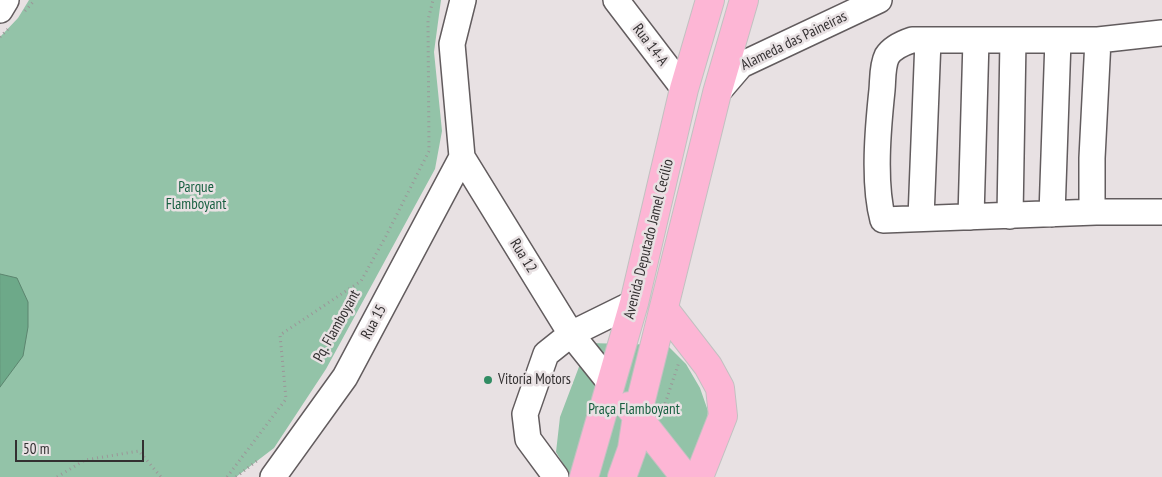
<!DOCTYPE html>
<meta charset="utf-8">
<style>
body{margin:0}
#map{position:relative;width:1162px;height:477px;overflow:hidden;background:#e8e1e3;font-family:"PT Sans Narrow",sans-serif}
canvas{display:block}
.scale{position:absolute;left:15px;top:440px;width:129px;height:22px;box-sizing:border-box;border:2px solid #333031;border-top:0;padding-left:6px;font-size:15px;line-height:18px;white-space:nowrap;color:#333031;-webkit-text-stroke:4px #e8e1e3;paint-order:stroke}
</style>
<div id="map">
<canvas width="1162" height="477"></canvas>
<div class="scale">50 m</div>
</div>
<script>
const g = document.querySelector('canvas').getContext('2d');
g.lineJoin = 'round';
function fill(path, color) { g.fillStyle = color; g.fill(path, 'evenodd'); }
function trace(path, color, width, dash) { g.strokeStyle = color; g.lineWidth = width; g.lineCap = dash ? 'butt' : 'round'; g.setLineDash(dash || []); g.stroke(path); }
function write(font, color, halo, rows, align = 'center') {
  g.font = font + ' "PT Sans Narrow",sans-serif'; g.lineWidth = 5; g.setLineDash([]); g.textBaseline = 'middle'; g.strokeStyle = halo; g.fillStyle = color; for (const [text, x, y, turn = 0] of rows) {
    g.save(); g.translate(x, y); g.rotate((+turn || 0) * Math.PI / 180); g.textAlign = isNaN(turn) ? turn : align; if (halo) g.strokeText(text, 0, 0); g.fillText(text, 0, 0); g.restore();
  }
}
fill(new Path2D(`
 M 29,0 L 441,0 L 434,52 L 442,131 L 435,169 L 326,369 L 274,448 L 236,477 L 0,477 L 0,37 L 18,18 Z
 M 588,343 L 667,345 L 686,364 L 700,388 L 708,411 L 705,439 L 692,477 L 571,477 L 556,452 L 560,417 Z`), '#93c3a8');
const water = new Path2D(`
 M 0,274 L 17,278 L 28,302 L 28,327 L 23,356 L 0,387 Z`);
fill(water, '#6da989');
trace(water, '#5c856f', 1);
const minor = new Path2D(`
 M 463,0 L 452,44 L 462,157 L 571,334 L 611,384
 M 616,0 L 684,89
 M 0,10 L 6,0
 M 1098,40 L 1092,158 L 1092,207 L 1096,212 L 1162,212
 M 717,93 L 741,65 L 879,0
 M 1096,212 L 883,220 C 873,183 878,128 882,90 C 883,80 882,66 887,56 C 892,48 903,43 912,40 L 1098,40 L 1162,33
 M 1052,214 L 1058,40
 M 1010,216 L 1013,40
 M 971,217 L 976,40
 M 921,218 L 928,40
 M 273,477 L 345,377 L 462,157
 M 556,477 L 528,439 L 525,414 L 546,354 L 571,334 L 634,303`);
const major = new Path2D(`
 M 664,309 L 708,366 L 720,388 L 723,416 L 699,477
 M 629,406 L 685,477
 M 584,477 L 634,303 L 684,89 L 710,0
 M 622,477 L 632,449 L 637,416 L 717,93 L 744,0`);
trace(minor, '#625c5e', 28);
trace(major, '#c2c1c1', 30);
trace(new Path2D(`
 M 25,11 L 35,0
 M 0,37 L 8,29
 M 662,413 L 679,362
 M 57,477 L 85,460 L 139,451 L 161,477
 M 227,477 L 286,399 L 280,335 L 361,281 L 386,236 L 429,151 L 428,20 L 433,0
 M 236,477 L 258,460`), '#9b9698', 3, [1, 4]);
trace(minor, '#fff', 25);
trace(major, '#fdb6d5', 28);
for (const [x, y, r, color] of [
 [488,380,5,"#318c63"]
]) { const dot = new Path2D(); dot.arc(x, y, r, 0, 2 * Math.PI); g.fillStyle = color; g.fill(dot); trace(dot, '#e8e1e3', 2); }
write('15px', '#333031', '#e8e1e3', [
 ["Alameda das Paineiras",794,41,-26],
 ["Rua 14-A",650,45,53],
 ["Avenida Deputado Jamel Cecílio",649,239,-76],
 ["Rua 12",523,256,58],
 ["Rua 15",374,322,-62],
 ["Pq. Flamboyant",337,326,-61]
]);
write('15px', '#175f40', '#e8e1e3', [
 ["Parque",196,188],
 ["Flamboyant",196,205],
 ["Praça Flamboyant",634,410]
]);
write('15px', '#333031', '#e8e1e3', [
 ["Vitoria Motors",498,380]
], 'left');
</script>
